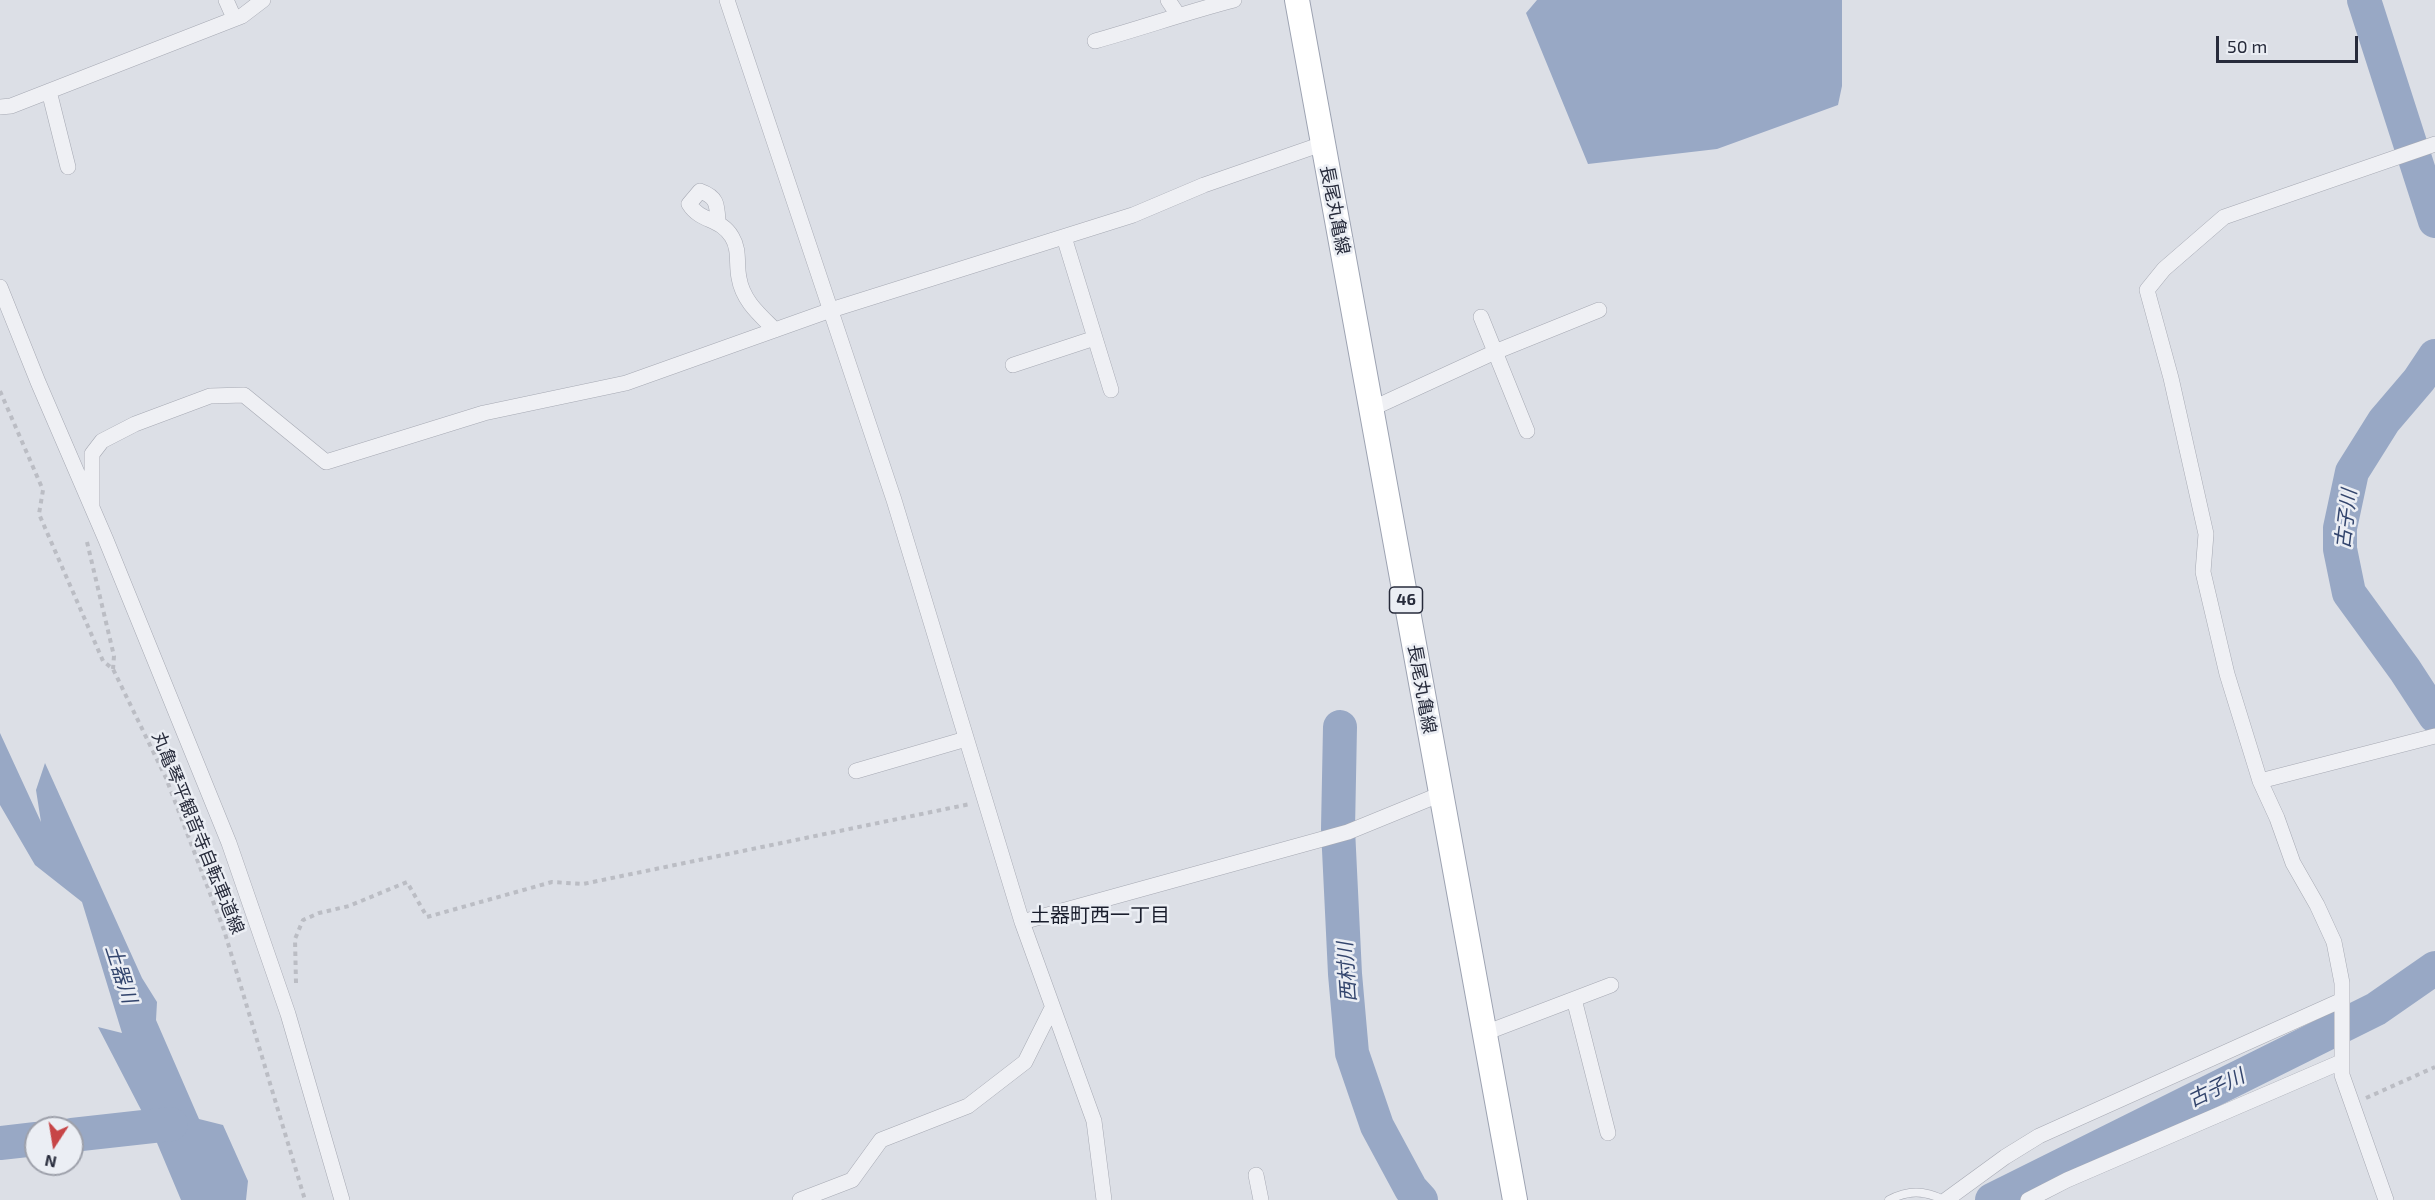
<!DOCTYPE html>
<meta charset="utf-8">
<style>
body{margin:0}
#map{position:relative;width:2435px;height:1200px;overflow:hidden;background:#dcdfe6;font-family:"Exo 2",sans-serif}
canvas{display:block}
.north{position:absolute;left:24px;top:1116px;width:60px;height:60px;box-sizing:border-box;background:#ebeef4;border:2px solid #9da0aa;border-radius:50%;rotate:192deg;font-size:16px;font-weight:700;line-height:24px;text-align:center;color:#272b3b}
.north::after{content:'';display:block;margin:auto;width:21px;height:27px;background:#c74547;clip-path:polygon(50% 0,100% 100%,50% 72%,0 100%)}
.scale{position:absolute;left:2216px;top:36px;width:142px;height:27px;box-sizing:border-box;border:3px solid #272b3b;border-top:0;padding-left:8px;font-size:18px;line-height:21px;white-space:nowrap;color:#272b3b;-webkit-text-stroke:4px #ebeef4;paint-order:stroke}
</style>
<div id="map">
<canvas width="2435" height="1200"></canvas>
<div class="north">N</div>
<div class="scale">50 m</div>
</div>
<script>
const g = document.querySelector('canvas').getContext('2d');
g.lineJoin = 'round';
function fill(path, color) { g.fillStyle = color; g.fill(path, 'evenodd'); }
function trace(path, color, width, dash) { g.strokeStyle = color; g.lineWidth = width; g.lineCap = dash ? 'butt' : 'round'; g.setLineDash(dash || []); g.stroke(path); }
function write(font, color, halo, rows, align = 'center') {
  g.font = font + ' "Exo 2","Noto Sans JP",sans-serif'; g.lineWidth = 5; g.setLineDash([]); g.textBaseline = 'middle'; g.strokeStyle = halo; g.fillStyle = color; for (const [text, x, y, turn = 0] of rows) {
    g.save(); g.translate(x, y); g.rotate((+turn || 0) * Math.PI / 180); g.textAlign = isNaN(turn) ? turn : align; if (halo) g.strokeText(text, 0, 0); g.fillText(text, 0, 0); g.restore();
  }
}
fill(new Path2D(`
 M 1537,0 L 1842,0 L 1842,86 L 1838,105 L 1717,149 L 1588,164 L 1526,13 Z
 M 0,733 L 41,822 L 36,790 L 45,763 L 142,978 L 157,1002 L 156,1020 L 199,1119 L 223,1125 L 248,1181 L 246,1200 L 181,1200 L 152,1131 L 98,1027 L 122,1033 L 82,902 L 35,865 L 0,805 Z`), '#98a8c5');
trace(new Path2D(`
 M 2364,0 L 2435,221
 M 2435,356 L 2419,380 L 2384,421 L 2352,472 L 2340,528 L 2340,549 L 2349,593 L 2405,670 L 2435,716
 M 1340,727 L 1338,829 L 1345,974 L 1352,1053 L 1377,1126 L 1411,1189 L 1421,1200
 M 72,1135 L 171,1124
 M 0,1143 L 36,1139
 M 1992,1200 L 2376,1009 L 2435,968`), '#98a8c5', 34);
const service = new Path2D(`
 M 1889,1200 C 1908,1190 1924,1190 1944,1200`);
const minor = new Path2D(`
 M 226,0 L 234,18
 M 727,0 L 894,500 L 1022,922 L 1094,1121 L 1104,1200
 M 1168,0 L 1178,15
 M 1095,41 C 1142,28 1187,12 1234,0
 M 49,91 L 68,167
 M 0,107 L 11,106 L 242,16 L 263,0
 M 718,221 C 717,204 717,197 700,191 L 689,204 C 701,223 720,217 732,237 C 740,250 736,264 739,278 C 743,301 759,314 775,330
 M 1064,237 L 1111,390
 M 0,287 L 38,382 L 106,540 L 229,843 L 288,1014 L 342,1200
 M 1481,317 L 1527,431
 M 1013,365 L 1095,338
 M 1371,409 L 1495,352 L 1599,310
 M 92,506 L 92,454 L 102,441 L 135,424 L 210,396 L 244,395 L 326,462 L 484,413 L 626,383 L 831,310 L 1133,215 L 1204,185 L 1322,144
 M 856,771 L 966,739
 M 2260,781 L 2435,736
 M 1022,922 L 1348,832 L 1441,794
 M 1574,999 L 1608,1133
 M 1485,1033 L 1611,985
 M 1256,1175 L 1261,1200
 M 800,1200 L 852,1180 L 881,1140 L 968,1106 L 1025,1062 L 1052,1008
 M 1946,1200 L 2005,1157 L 2039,1136 L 2342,1000
 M 2028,1200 L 2067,1180 L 2341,1062
 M 2386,1200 L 2342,1075 L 2342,983 L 2334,942 L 2317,905 L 2293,863 L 2277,818 L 2260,781 L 2227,674 L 2203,572 L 2206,534 L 2171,378 L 2147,290 L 2164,269 L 2224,217 L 2435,144`);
const primary = new Path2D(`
 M 1297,0 L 1515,1200`);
trace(service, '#a6a9b3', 9);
trace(minor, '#a6a9b3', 16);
trace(primary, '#9ca2b1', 26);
trace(new Path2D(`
 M 0,391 L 43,490 L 39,514 L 103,661 L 113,669 L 166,778 L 224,930 L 305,1200
 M 87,542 L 114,656 L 113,669
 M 296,983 L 295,939 L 303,920 L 319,913 L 349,906 L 407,882 L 427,917 L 552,882 L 583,884 L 970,804
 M 2366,1098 L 2435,1067`), '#bbbdc4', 4, [4.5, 4.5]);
trace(service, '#eff0f4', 8);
trace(minor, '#eff0f4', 15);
trace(primary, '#fff', 24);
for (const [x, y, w] of [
 [1406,600,33]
]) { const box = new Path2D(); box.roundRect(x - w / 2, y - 13, w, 26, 4.5); g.fillStyle = '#ebeef4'; g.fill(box); trace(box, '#272b3b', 1.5); }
write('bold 16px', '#272b3b', null, [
 ["46",1406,600]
]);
write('18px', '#272b3b', '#ebeef4', [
 ["長尾丸亀線",1335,210,79],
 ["長尾丸亀線",1422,689,80],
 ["丸亀琴平観音寺自転車道線",198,833,68]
]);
write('italic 20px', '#33456d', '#ebeef4', [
 ["古子川",2346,519,-83],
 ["西村川",1347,972,-94],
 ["土器川",121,974,72],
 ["古子川",2216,1088,-26]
]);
write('20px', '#191d2c', '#ebeef4', [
 ["土器町西一丁目",1100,915]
]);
</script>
